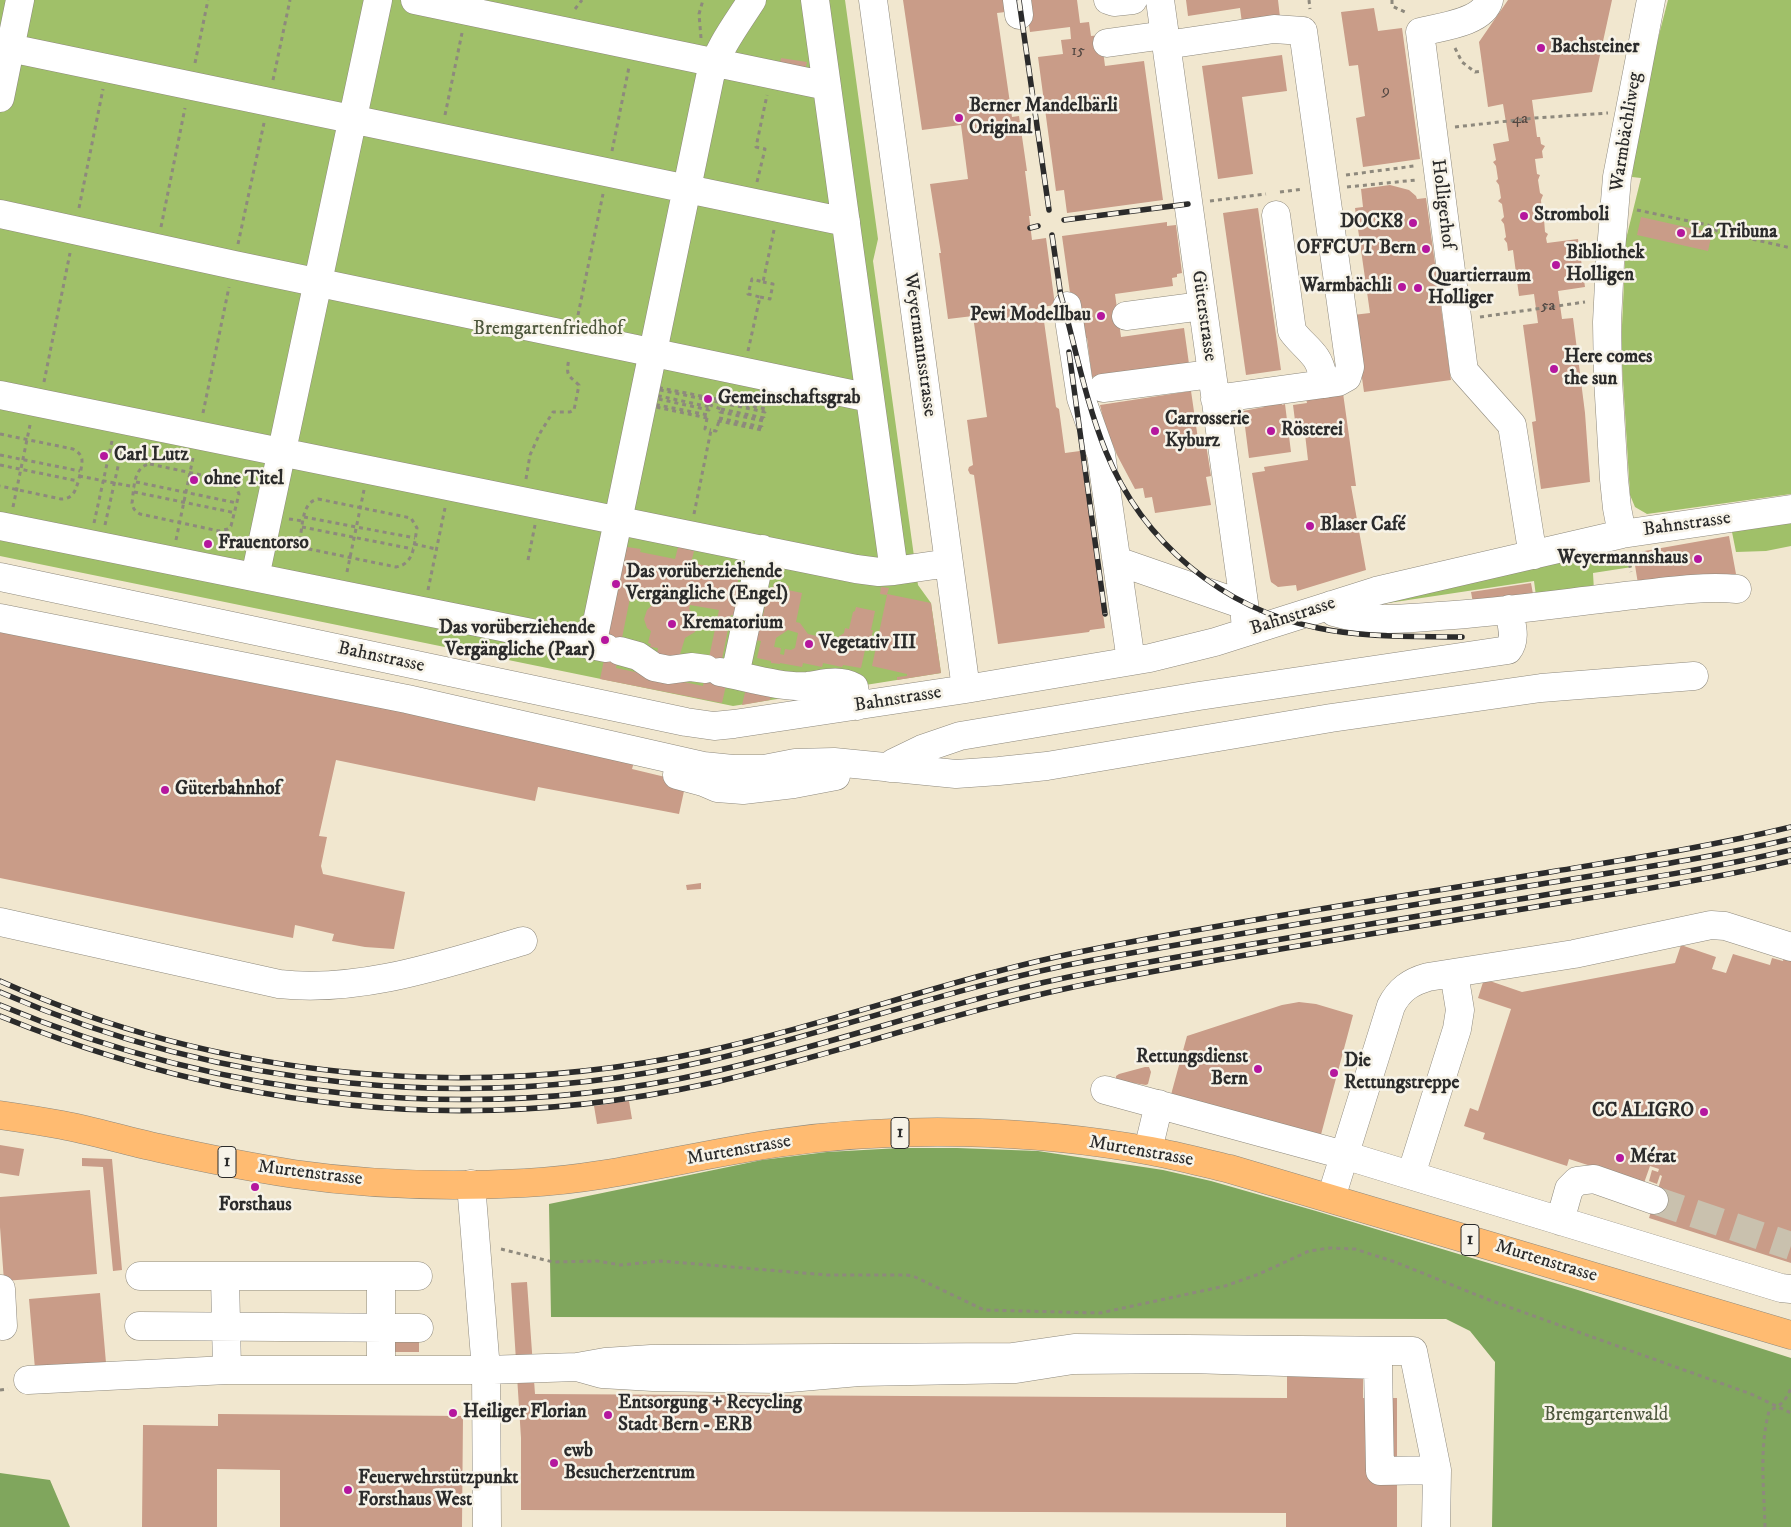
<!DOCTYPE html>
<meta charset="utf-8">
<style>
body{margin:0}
canvas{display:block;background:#f1e7cf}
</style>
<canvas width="1791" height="1527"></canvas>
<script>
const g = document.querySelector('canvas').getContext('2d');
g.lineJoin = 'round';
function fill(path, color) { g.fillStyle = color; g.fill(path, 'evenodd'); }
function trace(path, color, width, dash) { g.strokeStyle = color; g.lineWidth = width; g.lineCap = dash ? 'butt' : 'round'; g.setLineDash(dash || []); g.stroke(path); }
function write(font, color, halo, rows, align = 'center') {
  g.font = font + ' "IM FELL DW Pica",serif'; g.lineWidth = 5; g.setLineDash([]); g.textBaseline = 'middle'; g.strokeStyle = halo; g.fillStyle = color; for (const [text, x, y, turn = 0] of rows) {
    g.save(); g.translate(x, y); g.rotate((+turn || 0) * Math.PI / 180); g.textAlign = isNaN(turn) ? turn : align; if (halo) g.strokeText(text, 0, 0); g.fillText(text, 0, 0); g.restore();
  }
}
fill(new Path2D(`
 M 0,0 L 845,0 L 878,239 L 873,261 L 918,585 L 931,603 L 941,673 L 733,706 L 0,556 Z
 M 1668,0 L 1791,0 L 1791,494 L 1647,514 L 1635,507 L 1630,495 L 1621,347 L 1626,239 L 1641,178 L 1632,177 L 1636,141 L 1646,85 Z
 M 1791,511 L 1791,546 L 1766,551 L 1736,552 L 1731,527 Z
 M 1594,550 L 1600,557 L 1611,552 L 1613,565 L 1631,562 L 1632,567 L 1593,573 L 1594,591 L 1536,596 L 1534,581 L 1362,607 Z`), '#a0c069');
fill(new Path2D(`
 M 900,1148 L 957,1148 L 1038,1151 L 1163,1170 L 1211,1181 L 1316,1211 L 1578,1290 L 1791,1358 L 1791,1527 L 1492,1527 L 1495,1362 L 1470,1331 L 1446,1319 L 551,1317 L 549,1204 L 762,1160 L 827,1152 Z
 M 0,1473 L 50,1480 L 70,1527 L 0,1527 Z`), '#80a65d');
fill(new Path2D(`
 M 903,0 L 1012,0 L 1014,11 L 997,13 L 1012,117 L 1019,116 L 1027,171 L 1025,171 L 1031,216 L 1029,216 L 1032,240 L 1046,238 L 1055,305 L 1042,307 L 1056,407 L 1059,409 L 1065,453 L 1080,451 L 1105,628 L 1090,630 L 1089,632 L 998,644 L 974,475 L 970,474 L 968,470 L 969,467 L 973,465 L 967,420 L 987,417 L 973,316 L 948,319 L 939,253 L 941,253 L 930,184 L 968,179 L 961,125 L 922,130 Z
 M 1025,0 L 1077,0 L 1080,23 L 1089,22 L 1091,36 L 1101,35 L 1105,66 L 1144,61 L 1163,200 L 1067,213 L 1064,190 L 1056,191 L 1038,57 L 1063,54 L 1061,40 L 1071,39 L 1070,27 L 1030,32 Z
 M 1186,0 L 1278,0 L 1280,17 L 1242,23 L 1240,8 L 1188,16 Z
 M 1508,0 L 1612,0 L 1592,92 L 1532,100 L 1537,137 L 1540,137 L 1541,144 L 1545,146 L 1542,151 L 1543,158 L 1535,159 L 1537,174 L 1540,175 L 1538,180 L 1540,193 L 1543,195 L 1541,200 L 1542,213 L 1546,214 L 1544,219 L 1545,232 L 1548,234 L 1546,238 L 1547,243 L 1578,239 L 1585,287 L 1558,291 L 1562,319 L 1573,318 L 1585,413 L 1590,482 L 1541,489 L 1532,422 L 1536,421 L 1523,325 L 1538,323 L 1534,294 L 1519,296 L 1513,250 L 1508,251 L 1507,243 L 1504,239 L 1506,237 L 1504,224 L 1501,220 L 1504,217 L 1502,204 L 1498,201 L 1501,198 L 1499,185 L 1496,181 L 1498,179 L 1496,166 L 1493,162 L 1496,160 L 1493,144 L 1509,141 L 1503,104 L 1488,107 L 1479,42 Z
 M 1374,8 L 1378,31 L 1402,28 L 1420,159 L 1363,167 L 1356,118 L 1365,116 L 1358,65 L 1349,66 L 1341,12 Z
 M 1282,55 L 1287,91 L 1242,97 L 1253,174 L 1218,179 L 1202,66 Z
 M 781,58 L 807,62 L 805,70 L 780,65 Z
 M 1390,185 L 1409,190 L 1416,196 L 1417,199 L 1426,198 L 1451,380 L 1364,392 L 1353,315 L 1370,313 L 1355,208 L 1363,207 L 1361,189 Z
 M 1258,208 L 1281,370 L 1246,375 L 1223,213 Z
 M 1641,217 L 1712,233 L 1708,251 L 1637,235 Z
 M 1167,222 L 1167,226 L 1176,225 L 1182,273 L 1177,274 L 1177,277 L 1172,278 L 1173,286 L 1115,294 L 1121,337 L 1184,328 L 1189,364 L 1092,377 L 1087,338 L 1080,339 L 1074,293 L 1070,293 L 1062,236 Z
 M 1191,391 L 1198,439 L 1205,438 L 1211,476 L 1206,477 L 1211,505 L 1155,513 L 1152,497 L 1145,498 L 1143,488 L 1135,489 L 1117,455 L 1105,426 L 1100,405 Z
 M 1343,393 L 1356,486 L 1351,486 L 1366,570 L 1297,591 L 1296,585 L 1278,587 L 1271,582 L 1270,578 L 1252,473 L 1265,471 L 1264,467 L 1308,460 L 1305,434 L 1297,436 L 1293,405 L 1307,403 L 1306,398 Z
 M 1281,401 L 1282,405 L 1285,404 L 1291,452 L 1249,458 L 1243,411 L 1264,407 L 1263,404 Z
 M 1729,536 L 1736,574 L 1639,590 L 1633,553 Z
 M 627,547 L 641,549 L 640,552 L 675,559 L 678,547 L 694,551 L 691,563 L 723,569 L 727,570 L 727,567 L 740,570 L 737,586 L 742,587 L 735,616 L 731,615 L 730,619 L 718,679 L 727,681 L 722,703 L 600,679 L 608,641 L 618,561 L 624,562 ZM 631,593 L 660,598 L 659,603 L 652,605 L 647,610 L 644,619 L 647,628 L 651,631 L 648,643 L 651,644 L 650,647 L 658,648 L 655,665 L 678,661 L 685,638 L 695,632 L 697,628 L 697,618 L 689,609 L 690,605 L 719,610 L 703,686 L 616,668 Z
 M 774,583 L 789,586 L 788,590 L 802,593 L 796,622 L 800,623 L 808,634 L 834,640 L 844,633 L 845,628 L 849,629 L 853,612 L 855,611 L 856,607 L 875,611 L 871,630 L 873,630 L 869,650 L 865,650 L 861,668 L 843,665 L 842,667 L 823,663 L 822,667 L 803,663 L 802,667 L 780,663 L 780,664 L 771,663 L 771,661 L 757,658 L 761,641 L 754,640 L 758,620 L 762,620 L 766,601 L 770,602 ZM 788,630 L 798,633 L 795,648 L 791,650 L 785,649 L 784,655 L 780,654 L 781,648 L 774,647 L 776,638 Z
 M 1531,583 L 1533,594 L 1473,603 L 1471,592 Z
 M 881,587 L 889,588 L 887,594 L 931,603 L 941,673 L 897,680 L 897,677 L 907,676 L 907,674 L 872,666 L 887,595 L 880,594 Z
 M 0,628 L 538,738 L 634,762 L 632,769 L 686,782 L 679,814 L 538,787 L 535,801 L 336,760 L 319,836 L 327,837 L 321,866 L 323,874 L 405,892 L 394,949 L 365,947 L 332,941 L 334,934 L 295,925 L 293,938 L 0,878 Z
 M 748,680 L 774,686 L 770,700 L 742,705 Z
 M 701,883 L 701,889 L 687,890 L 686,885 Z
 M 1681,945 L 1716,957 L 1712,969 L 1726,973 L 1733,954 L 1770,965 L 1772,958 L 1783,961 L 1786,950 L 1791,952 L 1791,1263 L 1649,1218 L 1662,1176 L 1660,1175 L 1657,1184 L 1649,1181 L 1652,1170 L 1658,1172 L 1659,1169 L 1650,1166 L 1644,1183 L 1569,1159 L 1567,1166 L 1483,1139 L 1485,1133 L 1464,1126 L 1470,1108 L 1478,1111 L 1511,1009 L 1478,998 L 1484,979 L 1522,992 L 1675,963 Z
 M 1299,1002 L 1316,1004 L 1353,1015 L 1319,1142 L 1169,1102 L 1187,1036 L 1282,1005 Z
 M 1145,1067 L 1149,1067 L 1151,1072 L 1148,1084 L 1146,1085 L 1120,1081 L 1116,1079 L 1116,1076 L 1119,1074 Z
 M 629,1101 L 632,1119 L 597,1124 L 594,1106 Z
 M 0,1145 L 24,1149 L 19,1176 L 0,1173 Z
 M 82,1158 L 112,1159 L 122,1270 L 113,1271 L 103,1167 L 82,1166 Z
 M 90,1190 L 97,1274 L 4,1281 L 0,1227 L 0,1197 Z
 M 527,1282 L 535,1394 L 1287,1398 L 1287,1376 L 1363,1376 L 1363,1398 L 1397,1398 L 1397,1527 L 1286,1527 L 1286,1513 L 521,1510 L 521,1438 L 511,1283 Z
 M 100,1293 L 106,1363 L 35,1369 L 29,1299 Z
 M 395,1335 L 419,1336 L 419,1352 L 395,1352 Z
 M 218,1414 L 463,1416 L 462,1527 L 280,1527 L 280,1470 L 217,1469 L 217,1527 L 142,1527 L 143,1425 L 218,1426 Z`), '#c99c88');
trace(new Path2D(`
 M 1654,1200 L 1791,1246`), '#c9c1ae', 28, [28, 14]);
const minor = new Path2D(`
 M 415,0 L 827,86
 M 815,0 L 894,571
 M 873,0 L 966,689
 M 1017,0 L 1019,15
 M 1108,0 L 1114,2 L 1133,0
 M 1160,0 L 1244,603 L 1246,632
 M 1489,0 C 1483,23 1439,27 1420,32 L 1464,371 L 1512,425 L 1531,544 L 1534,555
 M 1107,43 L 1165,35
 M 1166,45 L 1274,29 L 1303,31 L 1350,367 L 1347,377 L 1338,382 L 1215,399
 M 0,46 L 846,222
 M 0,98 L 20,0
 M 0,214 L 234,265 L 870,398
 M 1276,215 L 1292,331 C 1299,341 1309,348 1316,358 C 1321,365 1323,376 1325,384
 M 1067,306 L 1081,398 L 1101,454 L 1131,661
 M 1126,316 L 1202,306
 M 1103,388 L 1211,374
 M 0,395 L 856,569 L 879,572 L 894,571 L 949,563
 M 0,526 L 606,648
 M 1622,534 L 1617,508 L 1614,479 L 1608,379 L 1607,322 L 1610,263 L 1617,177 L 1651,0
 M 1117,561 L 1244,605
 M 0,577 L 686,722 L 714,726 L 734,724 L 966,689 L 1150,658 L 1215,642 L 1376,591 L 1622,534 L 1791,509
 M 255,577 L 378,0
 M 1331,605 L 1334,612 C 1367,622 1405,619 1439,616 C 1505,612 1570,602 1635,595 C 1669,591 1703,586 1737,589
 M 0,618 L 407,699 L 703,766 L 733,769 L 764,769 L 795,763 L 834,762 L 956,774 L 999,771 L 1047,766 L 1331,718 L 1541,688 L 1694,676
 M 592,646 L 710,77 C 718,48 736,25 752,0
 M 620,651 L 638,656 L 654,667 L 669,670 L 691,667 L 706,669
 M 720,672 C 747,677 781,688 808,686 C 823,684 839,679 854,687 L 857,706
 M 735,675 L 762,549
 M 890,768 L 893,763 L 922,749 L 960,736 L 1199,696 L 1508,650 C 1517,639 1511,623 1509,609
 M 677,775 L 703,782 L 717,788 L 743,790 L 794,784 L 836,776
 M 0,922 L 279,984 C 362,993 444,964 523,941
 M 1105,1090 L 1344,1155 L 1781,1288 L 1791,1289
 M 1148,1150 L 1159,1104
 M 1411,1175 L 1457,1029 L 1460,1010 L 1454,973
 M 471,1184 L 486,1370 L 487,1527
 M 1331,1198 L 1391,1006 C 1399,990 1410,982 1428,977 L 1574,954 L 1711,925 L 1725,926 L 1791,947
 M 1560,1221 L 1569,1189 L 1577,1181 L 1594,1179 L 1654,1200
 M 140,1276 L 418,1276
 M 225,1276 L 227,1370
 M 381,1276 L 381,1370
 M 1,1289 L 3,1326
 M 139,1326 L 419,1328
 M 1074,1348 L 1413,1351 L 1437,1470 L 1380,1471 L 1378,1365 L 1191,1359 L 1073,1360 L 1016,1369 L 859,1372 L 778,1379 L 653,1377 L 602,1374 L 577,1367 L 605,1362 L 651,1359 L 1012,1357 Z
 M 28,1380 L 227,1370 L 486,1370 L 577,1367
 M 1436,1527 L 1437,1470`);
const major = new Path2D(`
 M 0,1115 C 21,1118 41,1121 62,1125 C 94,1131 126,1141 159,1148 C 204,1158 249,1167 294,1174 C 370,1185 448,1187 525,1183 C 610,1179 693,1155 778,1143 C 898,1126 1032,1129 1151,1151 C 1178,1156 1204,1163 1230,1169 L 1791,1335`);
trace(minor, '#8e897d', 29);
trace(major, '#8e897d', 29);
trace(new Path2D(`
 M 1309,0 L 1310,9
 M 1392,0 L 1392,6 L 1407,13
 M 575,9 L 582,0
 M 701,38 L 699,14 L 703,0
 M 1455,48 L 1462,62 L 1475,72 L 1483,71
 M 195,63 L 208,0
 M 273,80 L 290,0
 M 445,115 L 462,33
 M 1455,127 L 1535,118 L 1608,113
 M 612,151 L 629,67
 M 1346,175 L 1414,166
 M 757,182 L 765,149 L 756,147 L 767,95
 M 1347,187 L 1416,180
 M 1280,192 L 1303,189
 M 1210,201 L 1266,194
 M 79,208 L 103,89
 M 1637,210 L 1708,225 L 1717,231 L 1791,248
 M 161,227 L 185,108
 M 238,244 L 264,123
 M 760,297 L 770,299 L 773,284 L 763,282
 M 578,315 L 603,194
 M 1480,317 L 1585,302
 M 748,351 L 760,297 L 748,294 L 752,279 L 763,282 L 774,230
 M 44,382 L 70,253
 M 651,386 L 766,409 L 765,412 L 651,388 Z
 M 650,394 L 710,407 L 709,410 L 649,397 Z
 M 648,403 L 708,415 L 707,418 L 647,405 Z
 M 710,406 L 710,405 L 721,409
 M 721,409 L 764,418 L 764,421 L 720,412 Z
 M 203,413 L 229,287
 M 707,418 L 705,429 L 711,430
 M 719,418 L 762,427 L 762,430 L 719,421 Z
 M 0,434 L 73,449 C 78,452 82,455 82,461 C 82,468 77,491 72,495 C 69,498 65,499 61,499 L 0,486
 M 0,455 L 80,471
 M 150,464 L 234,482 L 239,494 L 231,526 L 228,529 L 219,531 L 140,514 C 135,511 133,509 132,503 C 134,490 133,466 150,464 Z
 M 0,465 L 78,481
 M 79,476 L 135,487
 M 526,479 L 530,455 L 540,433 L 553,412 L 570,412 L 574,410 L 579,385 C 567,374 566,376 569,358
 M 136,482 L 237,503
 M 134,492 L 236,513
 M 318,499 L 411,518 L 417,528 C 414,543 415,564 396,567 L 309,549 C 303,546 301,544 300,538 C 303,524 302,502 318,499 Z
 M 13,507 L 30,425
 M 694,514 L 711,430 L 716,431 L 719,421
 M 304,517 L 415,538
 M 289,519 L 303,521
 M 94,523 L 112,441
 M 105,525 L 123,444
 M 302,527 L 413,549
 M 176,540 L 193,458
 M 414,544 L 436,549
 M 1628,556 L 1631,572
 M 528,560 L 535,525
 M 347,572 L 364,490
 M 428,590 L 445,508
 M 501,1249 L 553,1262 L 597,1261 L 621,1265 L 661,1261 L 827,1275 L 906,1275 L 913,1276 L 984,1310 L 1100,1313 L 1225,1286 L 1259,1274 L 1309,1251 L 1330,1248 L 1355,1249 L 1395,1262 L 1492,1301 L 1751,1394 L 1791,1413
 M 0,1390 L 8,1389
 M 1765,1527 C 1764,1487 1759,1450 1769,1411 C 1782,1405 1786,1400 1791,1388`), '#8e897d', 3, [4, 4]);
trace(minor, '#fff', 28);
trace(major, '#ffbb71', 28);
const rail = new Path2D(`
 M 1019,0 L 1049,210
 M 1064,220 L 1188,204
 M 1030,228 L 1038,226
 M 1052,235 L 1061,297
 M 1060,292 C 1075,345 1085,400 1106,452 C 1143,543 1223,609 1318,628 C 1365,638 1415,636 1462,637
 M 1069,352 L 1105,614
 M 0,981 C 219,1079 468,1102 702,1052 C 831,1024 955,977 1084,951 C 1241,920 1399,897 1556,871 C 1635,858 1713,846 1791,827
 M 0,992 C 222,1089 475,1115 711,1060 C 839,1030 964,984 1093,960 C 1244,932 1396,908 1547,883 C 1628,870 1711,858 1791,839
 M 0,1005 C 224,1099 474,1126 711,1072 C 840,1043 964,996 1094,972 C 1235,946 1378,923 1520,899 C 1610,884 1702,871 1791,850
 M 0,1016 C 230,1110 468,1137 711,1083 C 843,1053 970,1006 1103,981 C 1256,951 1411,928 1565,902 C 1641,890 1716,878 1791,861`);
trace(rail, '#2b2b2b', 5.5);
trace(rail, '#f7f3e8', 4, [11]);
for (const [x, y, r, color] of [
 [1541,48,5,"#b5179e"],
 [959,118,5,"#b5179e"],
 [1524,216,5,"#b5179e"],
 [1413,223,5,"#b5179e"],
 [1681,233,5,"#b5179e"],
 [1426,249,5,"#b5179e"],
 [1556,265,5,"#b5179e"],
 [1402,287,5,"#b5179e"],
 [1418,288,5,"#b5179e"],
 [1101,316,5,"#b5179e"],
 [1554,369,5,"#b5179e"],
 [708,399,5,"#b5179e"],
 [1155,431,5,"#b5179e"],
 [1271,431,5,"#b5179e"],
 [104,456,5,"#b5179e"],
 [194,480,5,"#b5179e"],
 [1310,526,5,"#b5179e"],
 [208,544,5,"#b5179e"],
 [1698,559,5,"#b5179e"],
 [616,584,5,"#b5179e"],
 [672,624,5,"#b5179e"],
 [605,640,5,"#b5179e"],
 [809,644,5,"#b5179e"],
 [165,790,5,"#b5179e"],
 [1258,1069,5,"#b5179e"],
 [1334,1073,5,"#b5179e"],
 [1704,1112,5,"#b5179e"],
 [1620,1158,5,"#b5179e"],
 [255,1187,5,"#b5179e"],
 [453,1413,5,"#b5179e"],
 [608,1415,5,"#b5179e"],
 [554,1463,5,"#b5179e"],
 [348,1490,5,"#b5179e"]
]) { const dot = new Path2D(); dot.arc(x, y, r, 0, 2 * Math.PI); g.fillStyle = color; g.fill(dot); trace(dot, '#f7f3e8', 2); }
write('16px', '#524742', null, [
 ["15",1078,52],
 ["9",1386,92],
 ["4a",1520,120],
 ["5a",1548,307]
]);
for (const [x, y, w] of [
 [900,1133,18],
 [227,1162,18],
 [1470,1240,18]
]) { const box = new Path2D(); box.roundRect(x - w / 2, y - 15.5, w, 31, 4); g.fillStyle = '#f7f3e8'; g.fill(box); trace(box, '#2b2b2b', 1); }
write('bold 18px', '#2b2b2b', null, [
 ["1",900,1133],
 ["1",227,1162],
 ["1",1470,1240]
]);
write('bold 19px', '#2b2b2b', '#f7f3e8', [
 ["Bachsteiner",1551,48],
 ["Berner Mandelbärli",969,107],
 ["Original",969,129],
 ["Stromboli",1534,216],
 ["DOCK8",1403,223,"right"],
 ["La Tribuna",1691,233],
 ["OFFCUT Bern",1416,249,"right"],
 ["Bibliothek",1566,254],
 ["Holligen",1566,276],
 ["Quartierraum",1428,277],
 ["Holliger",1428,299],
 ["Warmbächli",1392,287,"right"],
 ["Pewi Modellbau",1091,316,"right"],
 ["Here comes",1564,358],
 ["the sun",1564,380],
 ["Gemeinschaftsgrab",718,399],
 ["Carrosserie",1165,420],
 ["Kyburz",1165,442],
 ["Rösterei",1281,431],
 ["Carl Lutz",114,456],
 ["ohne Titel",204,480],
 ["Blaser Café",1320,526],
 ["Frauentorso",218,544],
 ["Weyermannshaus",1688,559,"right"],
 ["Das vorüberziehende",626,573],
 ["Vergängliche (Engel)",626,595],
 ["Krematorium",682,624],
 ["Das vorüberziehende",595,629,"right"],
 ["Vergängliche (Paar)",595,651,"right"],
 ["Vegetativ III",819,644],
 ["Güterbahnhof",175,790],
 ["Rettungsdienst",1248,1058,"right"],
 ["Bern",1248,1080,"right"],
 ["Die",1344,1062],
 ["Rettungstreppe",1344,1084],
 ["CC ALIGRO",1694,1112,"right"],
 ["Mérat",1630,1158],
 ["Forsthaus",255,1206,"center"],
 ["Entsorgung + Recycling",618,1404],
 ["Stadt Bern - ERB",618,1426],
 ["Heiliger Florian",463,1413],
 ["ewb",564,1452],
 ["Besucherzentrum",564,1474],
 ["Feuerwehrstützpunkt",358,1479],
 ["Forsthaus West",358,1501]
], 'left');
write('19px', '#2b2b2b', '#f7f3e8', [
 ["Warmbächliweg",1627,132,-81],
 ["Holligerhof",1442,204,83],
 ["Güterstrasse",1203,316,82],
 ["Weyermannsstrasse",919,345,82],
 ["Bahnstrasse",1687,525,-8],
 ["Bahnstrasse",1293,617,-18],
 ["Bahnstrasse",381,658,12],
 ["Bahnstrasse",898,700,-9],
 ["Murtenstrasse",739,1151,-10],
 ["Murtenstrasse",1141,1152,10],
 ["Murtenstrasse",310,1174,7],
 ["Murtenstrasse",1546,1262,17]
]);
write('19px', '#4e583e', '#f7f3e8', [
 ["Bremgartenfriedhof",548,330],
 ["Bremgartenwald",1606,1416]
]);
</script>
